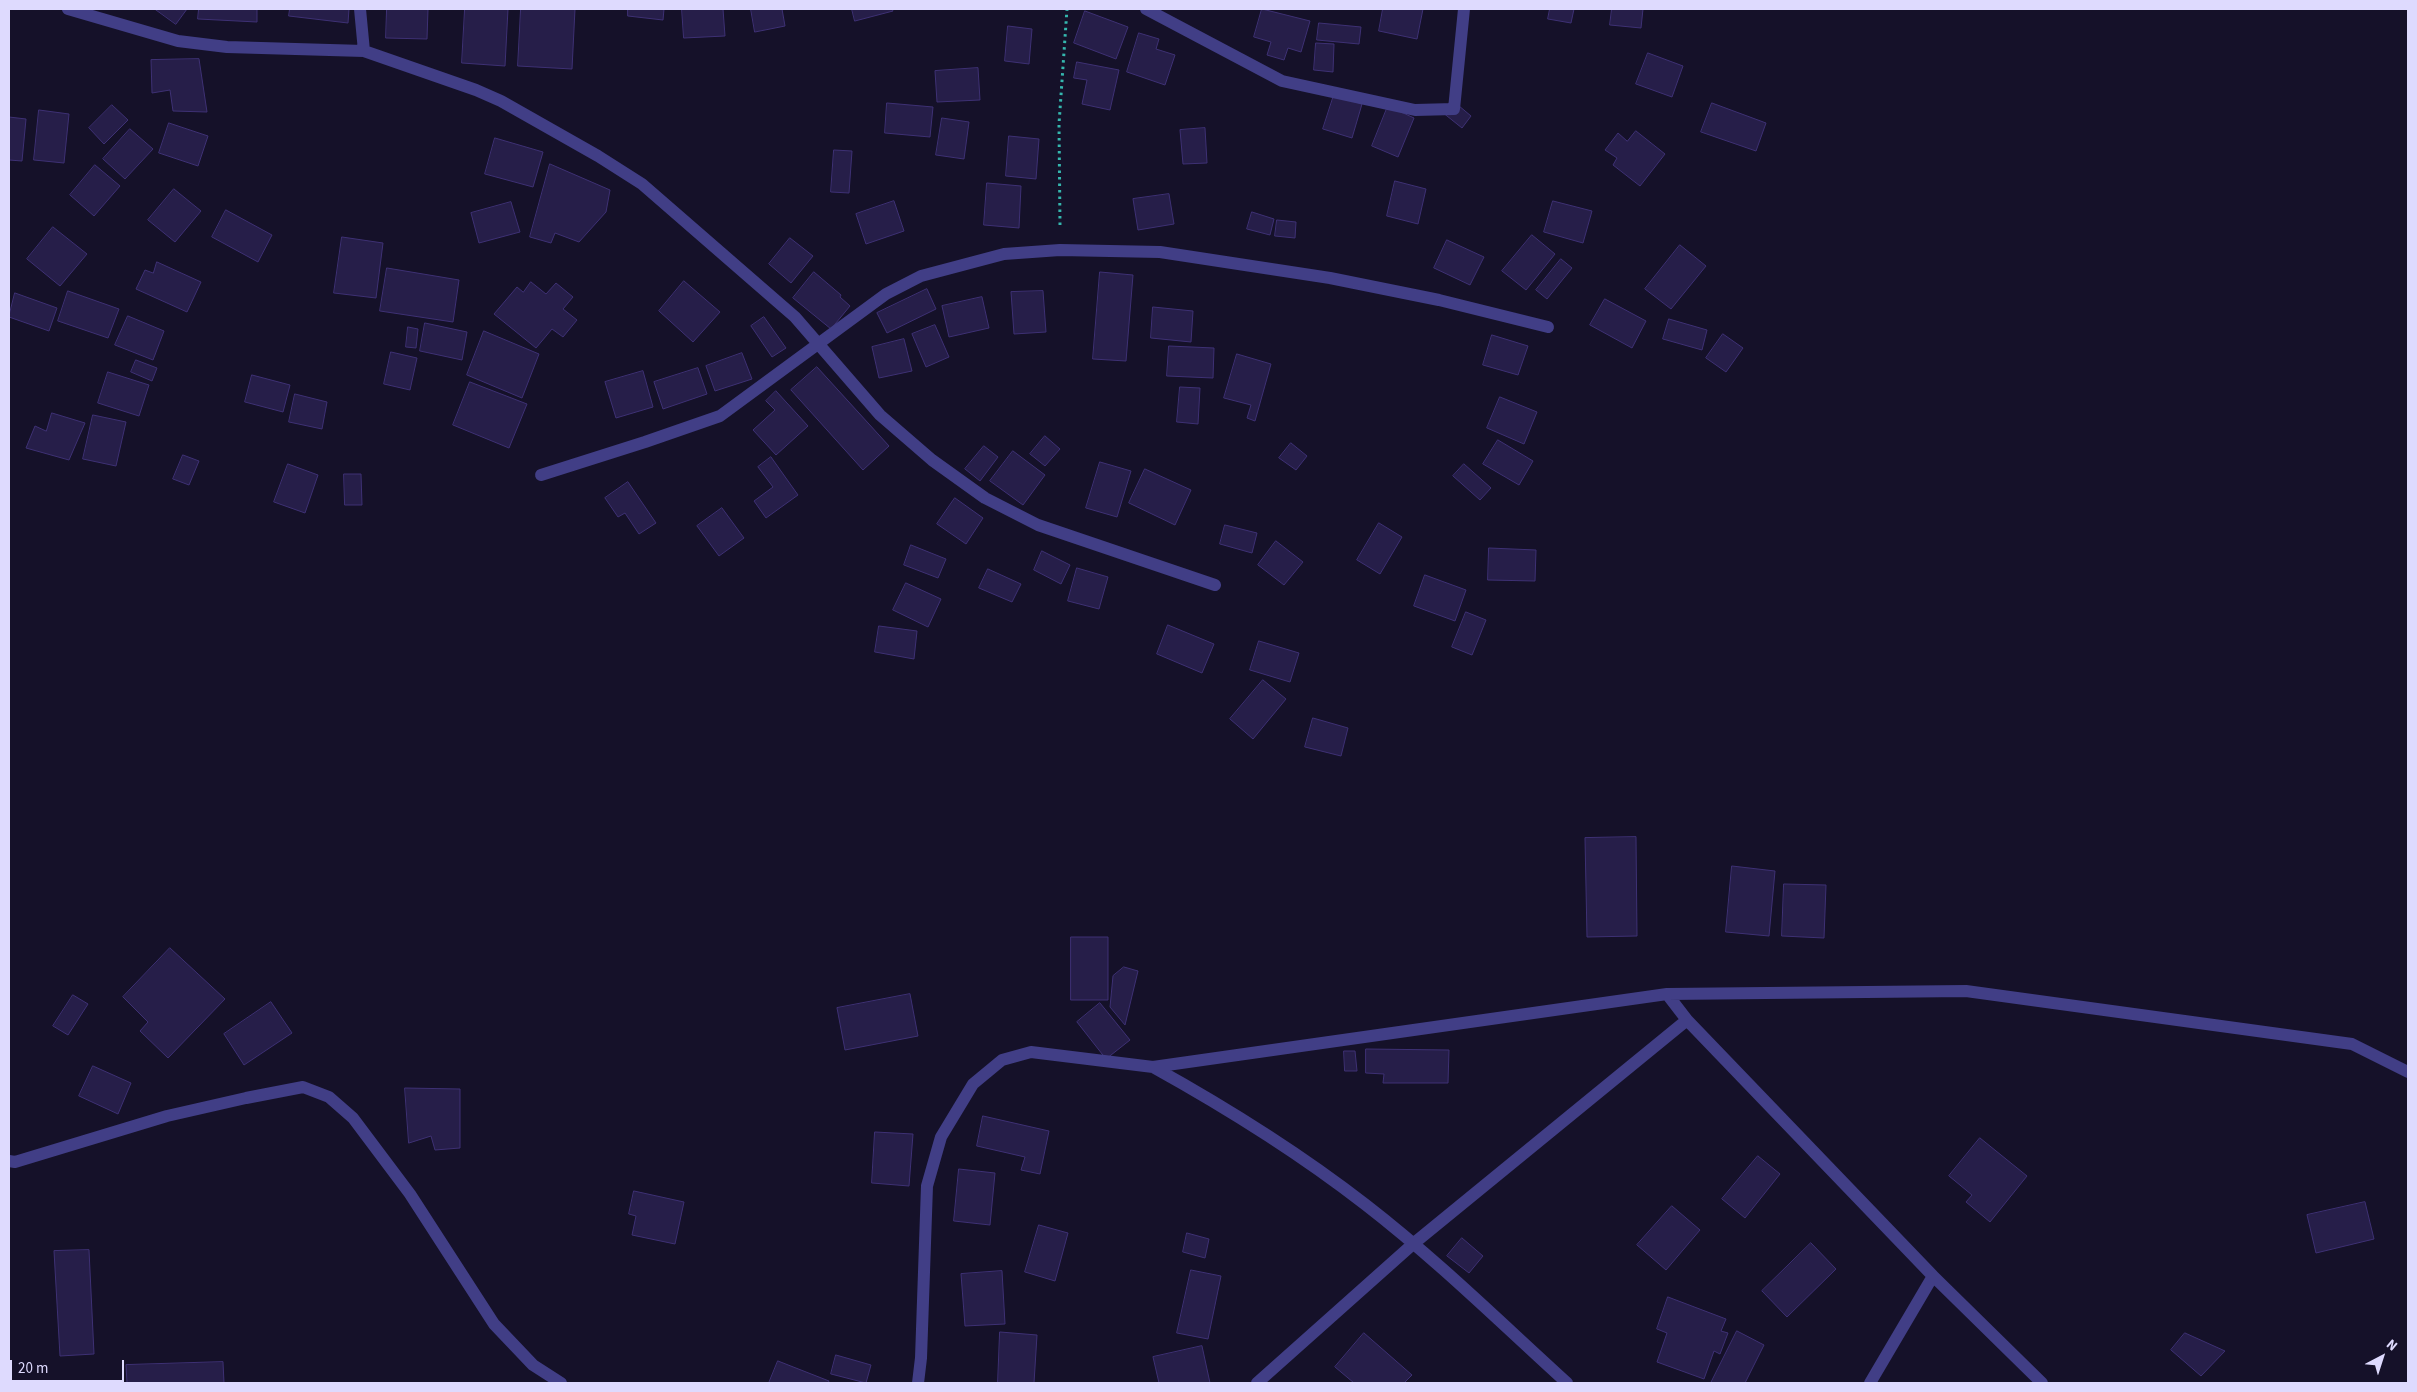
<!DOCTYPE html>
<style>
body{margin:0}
#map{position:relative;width:2417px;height:1392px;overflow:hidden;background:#151129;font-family:"Source Sans 3",sans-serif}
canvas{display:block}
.frame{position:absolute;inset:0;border:10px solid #dedafe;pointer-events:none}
.north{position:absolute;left:2357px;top:1332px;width:50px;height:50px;-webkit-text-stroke:4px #151129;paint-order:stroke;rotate:40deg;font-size:14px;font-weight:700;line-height:20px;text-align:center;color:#dedafe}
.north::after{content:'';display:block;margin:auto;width:18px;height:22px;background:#dedafe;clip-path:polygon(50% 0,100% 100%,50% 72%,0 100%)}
.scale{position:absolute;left:10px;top:1360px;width:114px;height:22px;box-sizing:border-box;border:2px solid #dedafe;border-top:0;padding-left:6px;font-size:15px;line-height:18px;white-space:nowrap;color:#dedafe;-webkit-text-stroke:4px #151129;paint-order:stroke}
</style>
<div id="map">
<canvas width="2417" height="1392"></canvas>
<div class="frame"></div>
<div class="north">N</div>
<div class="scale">20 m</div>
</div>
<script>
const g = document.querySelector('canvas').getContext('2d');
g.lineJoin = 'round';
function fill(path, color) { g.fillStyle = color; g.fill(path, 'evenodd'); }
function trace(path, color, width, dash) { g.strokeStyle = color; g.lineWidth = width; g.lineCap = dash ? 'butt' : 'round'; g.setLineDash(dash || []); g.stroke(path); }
const building = new Path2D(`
 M 155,9 L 187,9 L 176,24 Z
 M 199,9 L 257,9 L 257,22 L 198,19 Z
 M 290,9 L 349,9 L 348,23 L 289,16 Z
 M 387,9 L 428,9 L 427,39 L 386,38 Z
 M 465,9 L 508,9 L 505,66 L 462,63 Z
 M 521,9 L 575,9 L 572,69 L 518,66 Z
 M 628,9 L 664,9 L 663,20 L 628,16 Z
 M 682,9 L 723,9 L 725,36 L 684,38 Z
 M 751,9 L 782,9 L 785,26 L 755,32 Z
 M 852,9 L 892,9 L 893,11 L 855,21 Z
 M 1262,9 L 1310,21 L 1301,52 L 1288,48 L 1284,60 L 1267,55 L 1271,42 L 1254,37 Z
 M 1383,9 L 1423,9 L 1417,39 L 1379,31 Z
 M 1550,9 L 1574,9 L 1571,23 L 1548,19 Z
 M 1612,9 L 1643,9 L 1641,28 L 1610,25 Z
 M 1085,11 L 1128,27 L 1116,59 L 1074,43 Z
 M 1319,23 L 1361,27 L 1359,44 L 1317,40 Z
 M 1008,26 L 1032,29 L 1029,64 L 1005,61 Z
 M 1139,33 L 1159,39 L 1156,49 L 1175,55 L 1165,85 L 1127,72 Z
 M 1316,43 L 1334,44 L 1333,72 L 1314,70 Z
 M 1648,53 L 1683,66 L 1672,97 L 1636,84 Z
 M 199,59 L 207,112 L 173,111 L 170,90 L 152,93 L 151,60 Z
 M 1077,62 L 1119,70 L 1110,110 L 1082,104 L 1087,80 L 1074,78 Z
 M 978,68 L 980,100 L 937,102 L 935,71 Z
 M 1334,95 L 1362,104 L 1352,138 L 1323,129 Z
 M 1452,100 L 1471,116 L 1462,128 L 1442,112 Z
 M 887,103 L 933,107 L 930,137 L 885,133 Z
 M 1712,103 L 1766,123 L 1756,151 L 1701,132 Z
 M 112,105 L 128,120 L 104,144 L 89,128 Z
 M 1388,106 L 1414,118 L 1398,157 L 1372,146 Z
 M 39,110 L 69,114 L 64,163 L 34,160 Z
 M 9,117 L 26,119 L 22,161 L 9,160 Z
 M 942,118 L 969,122 L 964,159 L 936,155 Z
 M 169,123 L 208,136 L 198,166 L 159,153 Z
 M 1205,128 L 1207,163 L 1183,164 L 1180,130 Z
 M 130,129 L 153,149 L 125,179 L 103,159 Z
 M 1636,131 L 1665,154 L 1640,186 L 1613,165 L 1617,158 L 1605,150 L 1618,133 L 1627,141 Z
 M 1009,136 L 1039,139 L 1036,179 L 1006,176 Z
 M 495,138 L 543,152 L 533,187 L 485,174 Z
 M 834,150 L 852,151 L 849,193 L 831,192 Z
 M 550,164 L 610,190 L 606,212 L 579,242 L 555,233 L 551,243 L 530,237 Z
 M 95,165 L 120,186 L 94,216 L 70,195 Z
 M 1395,181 L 1426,189 L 1418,224 L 1387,216 Z
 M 987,183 L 1021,186 L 1019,228 L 984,225 Z
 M 174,189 L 201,211 L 175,242 L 148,220 Z
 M 1169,194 L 1174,224 L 1138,230 L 1133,199 Z
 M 894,201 L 904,231 L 866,244 L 856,214 Z
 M 1553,201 L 1592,211 L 1583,243 L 1544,232 Z
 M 511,202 L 520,232 L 479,243 L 471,213 Z
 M 226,210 L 272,235 L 258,262 L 212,237 Z
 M 1252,212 L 1274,219 L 1270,235 L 1247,229 Z
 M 1277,220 L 1296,222 L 1295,238 L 1275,236 Z
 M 53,227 L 87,254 L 60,286 L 27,259 Z
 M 1532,235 L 1555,254 L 1526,290 L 1502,271 Z
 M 342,237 L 383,243 L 376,298 L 334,293 Z
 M 790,238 L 813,256 L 791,283 L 769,264 Z
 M 1447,240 L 1484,257 L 1470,285 L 1434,268 Z
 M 1680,245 L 1706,266 L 1671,309 L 1645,289 Z
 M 1561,259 L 1572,268 L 1547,299 L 1536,290 Z
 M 157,262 L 201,282 L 187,312 L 136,289 L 145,270 L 153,273 Z
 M 387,268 L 459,280 L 453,322 L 380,311 Z
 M 814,272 L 841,295 L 840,297 L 850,306 L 831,329 L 793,298 Z
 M 1100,272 L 1133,275 L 1126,361 L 1093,359 Z
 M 684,281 L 720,312 L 693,342 L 659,311 Z
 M 531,282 L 546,294 L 556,283 L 573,297 L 563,309 L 577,320 L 563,337 L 552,329 L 536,348 L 494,314 L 517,287 L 523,292 Z
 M 927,289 L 936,309 L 887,333 L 877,313 Z
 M 68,291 L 119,309 L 108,338 L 58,321 Z
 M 1043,291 L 1046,332 L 1014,334 L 1011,292 Z
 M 15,293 L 57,308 L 49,331 L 9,317 Z
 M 982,297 L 989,328 L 949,337 L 942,306 Z
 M 1605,299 L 1646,321 L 1632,348 L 1590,325 Z
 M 1153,307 L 1193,311 L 1191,342 L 1151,338 Z
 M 128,316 L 164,331 L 153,360 L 115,345 Z
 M 764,317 L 786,348 L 772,357 L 751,326 Z
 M 1669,319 L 1707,330 L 1702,350 L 1663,339 Z
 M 425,323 L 467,332 L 462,360 L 420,351 Z
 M 935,325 L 949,357 L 926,367 L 912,334 Z
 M 408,327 L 418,329 L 416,348 L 406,347 Z
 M 484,331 L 539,354 L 522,398 L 467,375 Z
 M 1723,334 L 1743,348 L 1726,372 L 1706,358 Z
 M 1492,335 L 1528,346 L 1518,375 L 1483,365 Z
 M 904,339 L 912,371 L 879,378 L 872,347 Z
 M 1169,346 L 1214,348 L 1213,378 L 1167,376 Z
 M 391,352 L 417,358 L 410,390 L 384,384 Z
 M 742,353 L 752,379 L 715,391 L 706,366 Z
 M 1237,354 L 1271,364 L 1255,421 L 1247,418 L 1251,405 L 1224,398 Z
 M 136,360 L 157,368 L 152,381 L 131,372 Z
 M 817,367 L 889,446 L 863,470 L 791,390 Z
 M 698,368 L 707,394 L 663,409 L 654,382 Z
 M 643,371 L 653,407 L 616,418 L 605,382 Z
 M 108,372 L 149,385 L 139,416 L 98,403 Z
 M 252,375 L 290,385 L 283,412 L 245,402 Z
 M 470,382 L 527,404 L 509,448 L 453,425 Z
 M 1180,387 L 1200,388 L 1198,424 L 1177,422 Z
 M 776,391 L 808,426 L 776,455 L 753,430 L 775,410 L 766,401 Z
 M 295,394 L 327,402 L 322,429 L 289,422 Z
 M 1500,397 L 1537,412 L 1524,444 L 1487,428 Z
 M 52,413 L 85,423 L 69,460 L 26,448 L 35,426 L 46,431 Z
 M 93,415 L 126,422 L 116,466 L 83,459 Z
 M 1045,436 L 1060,449 L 1045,466 L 1030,454 Z
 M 1498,440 L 1533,461 L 1519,485 L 1483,464 Z
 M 1291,443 L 1307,456 L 1296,470 L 1279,458 Z
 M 984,446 L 998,457 L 980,481 L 965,469 Z
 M 1013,451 L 1045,475 L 1023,505 L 990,481 Z
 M 183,455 L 199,461 L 189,485 L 173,479 Z
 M 771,457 L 798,495 L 766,518 L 754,501 L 773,487 L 758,467 Z
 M 1100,462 L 1131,471 L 1117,517 L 1086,508 Z
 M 288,464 L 318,475 L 305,513 L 274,502 Z
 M 1464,464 L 1491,488 L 1480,500 L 1453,476 Z
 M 1145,469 L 1191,490 L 1175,525 L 1129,503 Z
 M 344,474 L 361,474 L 362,505 L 345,505 Z
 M 628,482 L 656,523 L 639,534 L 625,513 L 618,517 L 605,498 Z
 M 955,498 L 983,518 L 966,544 L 937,524 Z
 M 722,508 L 744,538 L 719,556 L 697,526 Z
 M 1379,523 L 1402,537 L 1380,574 L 1357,560 Z
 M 1225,525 L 1257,533 L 1252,553 L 1220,544 Z
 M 1276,541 L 1303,562 L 1284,585 L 1258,565 Z
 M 911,545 L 946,559 L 938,578 L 904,565 Z
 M 1489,548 L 1536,550 L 1535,581 L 1488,580 Z
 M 1042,551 L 1070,565 L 1061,584 L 1034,570 Z
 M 1077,568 L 1108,577 L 1099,609 L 1068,601 Z
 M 988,569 L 1021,584 L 1012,602 L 979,588 Z
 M 1425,575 L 1466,590 L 1455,621 L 1414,606 Z
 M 906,583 L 941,599 L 928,627 L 893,610 Z
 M 1466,612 L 1486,620 L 1472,655 L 1452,647 Z
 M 1168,625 L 1214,644 L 1202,673 L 1157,654 Z
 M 879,626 L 917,631 L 914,659 L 875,652 Z
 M 1259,641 L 1299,653 L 1290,682 L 1250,670 Z
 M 1263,680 L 1286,699 L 1253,739 L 1230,719 Z
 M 1313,718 L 1348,728 L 1341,756 L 1305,747 Z
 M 1636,837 L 1637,936 L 1587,937 L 1585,838 Z
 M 1732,866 L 1775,871 L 1769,936 L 1726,932 Z
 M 1784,884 L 1826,885 L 1824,938 L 1782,936 Z
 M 1071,937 L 1108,937 L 1108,1000 L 1071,1000 Z
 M 170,948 L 225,999 L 168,1058 L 140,1031 L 148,1022 L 123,997 Z
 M 1124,967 L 1138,971 L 1125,1025 L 1110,1007 L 1113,976 Z
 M 910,994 L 918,1036 L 845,1050 L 837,1008 Z
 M 73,995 L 88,1004 L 68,1035 L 53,1026 Z
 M 271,1002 L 292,1033 L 244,1065 L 224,1034 Z
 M 1100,1003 L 1130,1040 L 1106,1059 L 1077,1022 Z
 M 1366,1049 L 1449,1050 L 1448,1083 L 1383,1083 L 1384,1074 L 1366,1073 Z
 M 1344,1051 L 1355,1051 L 1357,1071 L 1345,1071 Z
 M 93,1066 L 131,1083 L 118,1114 L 79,1096 Z
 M 405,1088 L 460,1089 L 460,1148 L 435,1150 L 431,1136 L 409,1143 Z
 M 983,1116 L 1049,1131 L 1040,1174 L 1021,1170 L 1025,1157 L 977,1146 Z
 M 875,1132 L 913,1134 L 909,1186 L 872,1183 Z
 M 1980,1138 L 2027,1176 L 1990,1222 L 1966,1202 L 1972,1195 L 1949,1176 Z
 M 1758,1156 L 1780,1174 L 1745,1218 L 1722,1199 Z
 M 959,1169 L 995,1173 L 990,1225 L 954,1221 Z
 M 634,1191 L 684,1202 L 675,1244 L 632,1235 L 636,1216 L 629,1214 Z
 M 2365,1202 L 2374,1239 L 2316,1253 L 2307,1215 Z
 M 1672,1206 L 1700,1230 L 1666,1270 L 1637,1245 Z
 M 1039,1225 L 1068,1233 L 1055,1281 L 1025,1272 Z
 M 1187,1233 L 1209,1239 L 1205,1258 L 1183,1252 Z
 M 1462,1238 L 1483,1256 L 1469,1273 L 1447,1256 Z
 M 1811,1243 L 1836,1269 L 1787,1317 L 1762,1291 Z
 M 89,1250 L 94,1354 L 60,1356 L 54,1251 Z
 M 1191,1270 L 1221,1276 L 1208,1339 L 1177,1333 Z
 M 1002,1271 L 1005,1324 L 965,1326 L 961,1274 Z
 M 1668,1297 L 1726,1319 L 1721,1331 L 1728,1333 L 1720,1354 L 1714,1351 L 1704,1379 L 1657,1362 L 1667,1333 L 1657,1329 Z
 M 1737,1331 L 1764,1345 L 1745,1383 L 1711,1383 Z
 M 1000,1332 L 1037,1335 L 1034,1383 L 998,1383 Z
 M 1364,1333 L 1412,1375 L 1404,1383 L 1354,1383 L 1335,1367 Z
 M 2185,1333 L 2225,1351 L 2201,1376 L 2171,1350 Z
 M 1202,1346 L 1210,1383 L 1159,1383 L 1153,1357 Z
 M 836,1355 L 871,1365 L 866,1383 L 831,1374 Z
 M 778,1361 L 829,1381 L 828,1383 L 769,1383 Z
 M 223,1362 L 224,1383 L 127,1383 L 126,1365 Z`);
fill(building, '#261e49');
trace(building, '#3e3174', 1);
trace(new Path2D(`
 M 1060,225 L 1059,124 L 1067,9`), '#35b7ae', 3, [2.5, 4]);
trace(new Path2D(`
 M 68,9 L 178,41 L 227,47 L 364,51 L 476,90 L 501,101 L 598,156 L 642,184 L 795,317 L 880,415 L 932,460 L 985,498 L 1038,525 L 1215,585
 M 360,9 L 364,51
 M 1146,9 L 1282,81 L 1415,110 L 1454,109 L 1464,9
 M 541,475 L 645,442 L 720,416 L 886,294 L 921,276 L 1004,254 L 1060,250 L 1160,252 L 1330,278 L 1439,300 L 1548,327
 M 1667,994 L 1687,1020 L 1933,1276 L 2042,1383
 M 1153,1067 C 1227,1108 1299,1153 1366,1205 C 1437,1260 1501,1323 1567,1383
 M 9,1161 L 15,1162 L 167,1116 L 246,1098 L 303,1087 L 329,1097 L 353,1118 L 410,1194 L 494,1324 L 533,1365 L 561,1383
 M 918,1383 L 921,1358 L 927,1186 L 941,1137 L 973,1084 L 1002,1060 L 1031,1052 L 1153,1067 L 1667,994 L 1966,991 L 2352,1044 L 2408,1072
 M 1257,1383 L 1413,1244 L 1687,1020
 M 1870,1383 L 1933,1276`), '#413e86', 12);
</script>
